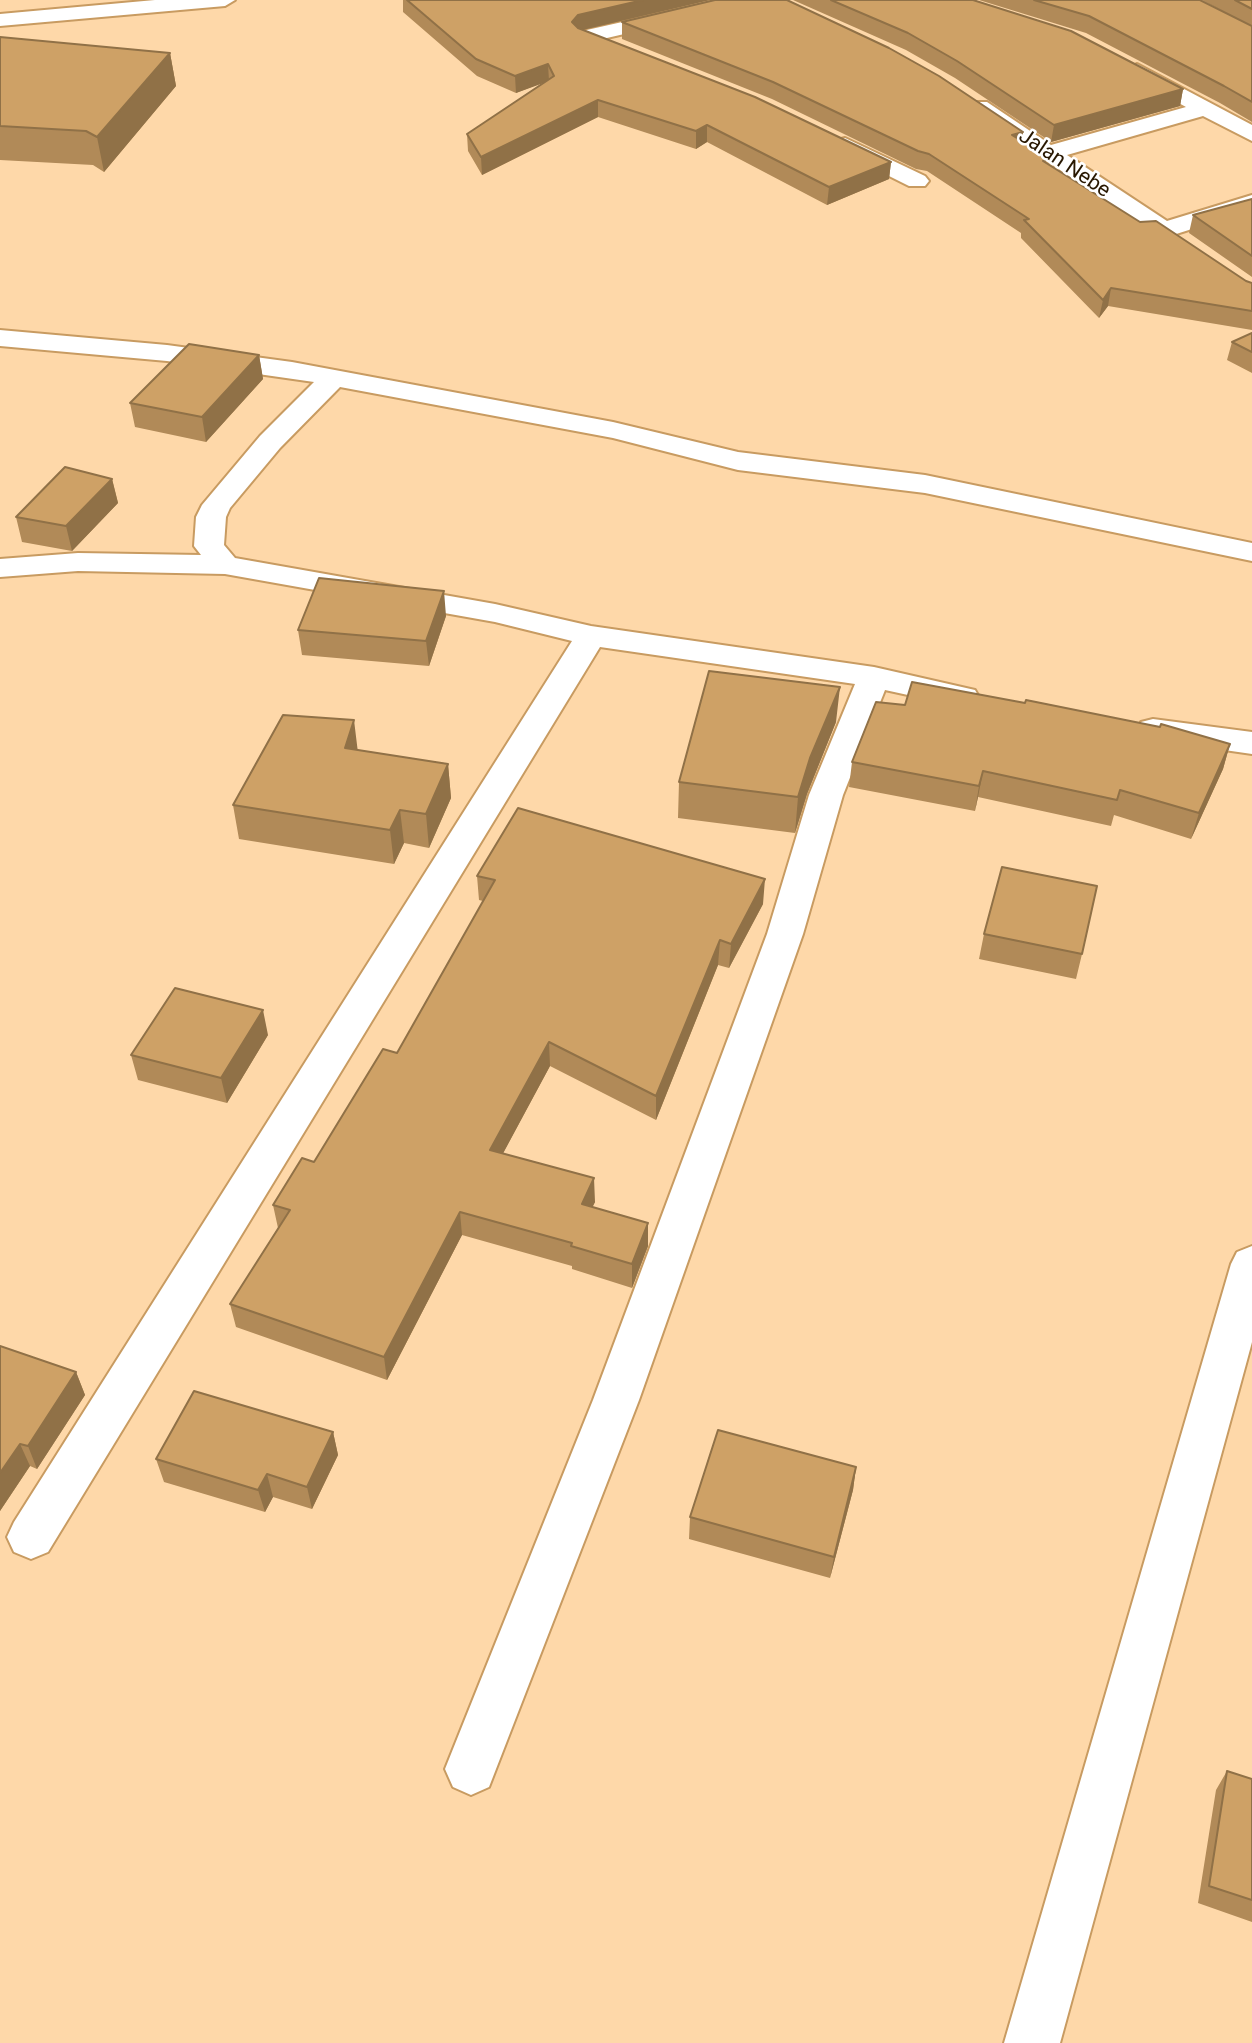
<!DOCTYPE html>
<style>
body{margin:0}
canvas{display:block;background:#fed8a9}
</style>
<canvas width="1252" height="2043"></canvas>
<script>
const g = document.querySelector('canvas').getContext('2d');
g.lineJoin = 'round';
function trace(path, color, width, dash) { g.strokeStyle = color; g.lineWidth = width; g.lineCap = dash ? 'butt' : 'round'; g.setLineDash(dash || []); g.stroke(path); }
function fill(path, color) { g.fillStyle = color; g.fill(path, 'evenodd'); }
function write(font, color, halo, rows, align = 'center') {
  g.font = font + ' Roboto,sans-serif'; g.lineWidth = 5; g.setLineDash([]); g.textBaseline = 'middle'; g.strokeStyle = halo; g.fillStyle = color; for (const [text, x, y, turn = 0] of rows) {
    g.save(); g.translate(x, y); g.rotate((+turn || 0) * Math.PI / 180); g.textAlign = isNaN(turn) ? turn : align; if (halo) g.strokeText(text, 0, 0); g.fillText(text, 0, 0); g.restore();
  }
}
const minor = new Path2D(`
 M 155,0 L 235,0 L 225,6 L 0,26 L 0,14 Z
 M 720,0 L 757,0 L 754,4 L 568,47 L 557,41 L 560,36 Z
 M 1137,64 L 1252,125 L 1252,141 L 1203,116 L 1067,155 L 1167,221 L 1252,195 L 1252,210 L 1173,235 L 1155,235 L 968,107 L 971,102 L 987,102 L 1051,145 L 1186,107 L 1129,76 L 1126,71 Z
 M 845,138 L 925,176 L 929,181 L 925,186 L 909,186 L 837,150 L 833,145 L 837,140 Z
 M 0,330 L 167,345 L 292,362 L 613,422 L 738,452 L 925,475 L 1252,543 L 1252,561 L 925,493 L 738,470 L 613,438 L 340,387 L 280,448 L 230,508 L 226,517 L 224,545 L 235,558 L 495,604 L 591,626 L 874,667 L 975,690 L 979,697 L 975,704 L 963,707 L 885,690 L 843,795 L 803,934 L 639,1400 L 489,1787 L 471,1795 L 453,1787 L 445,1769 L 593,1400 L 767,934 L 809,795 L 855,684 L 600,647 L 48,1552 L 31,1559 L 14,1552 L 7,1537 L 14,1522 L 572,641 L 495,622 L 225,574 L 78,571 L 0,577 L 0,559 L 78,553 L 201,555 L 194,546 L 196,517 L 202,505 L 260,436 L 314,382 L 167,361 L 0,346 Z
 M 1153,719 L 1252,732 L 1252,754 L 1141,738 L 1136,730 L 1141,722 Z
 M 1252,1246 L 1252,1342 L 1060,2043 L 1004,2043 L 1231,1264 L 1237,1252 Z`);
trace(minor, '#c89b61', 4);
fill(minor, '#fff');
fill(new Path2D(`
 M 403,0 L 710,0 L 583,30 L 891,162 L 889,179 L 827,205 L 707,142 L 696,149 L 598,117 L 482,175 L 468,151 L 467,134 L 544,82 L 516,93 L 477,76 L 403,12 Z
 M 793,0 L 973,0 L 1183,89 L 1180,106 L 1051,142 L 955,78 L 906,50 Z
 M 979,0 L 1200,0 L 1230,15 L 1202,0 L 1252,0 L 1252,122 L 1220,103 L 1086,33 Z
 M 622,22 L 1023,132 L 1022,141 L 1049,165 L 1140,222 L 1246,281 L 1252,283 L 1252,330 L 1108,306 L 1099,318 L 1021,238 L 1021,233 L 927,171 L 916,169 L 772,99 L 622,39 Z
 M 0,37 L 170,53 L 176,86 L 104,172 L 93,165 L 0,160 Z
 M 1252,199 L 1252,277 L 1189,233 L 1193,215 Z
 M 1252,333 L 1252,373 L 1227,360 L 1232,342 Z
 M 259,355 L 263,379 L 206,442 L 135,427 L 130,403 Z
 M 112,479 L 118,503 L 72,551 L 22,542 L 16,517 Z
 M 446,616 L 429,666 L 302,655 L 298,630 Z
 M 836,722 L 807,794 L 795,833 L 678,818 L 679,782 Z
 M 1230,744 L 1223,769 L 1191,839 L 1114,815 L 1111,826 L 978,797 L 975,811 L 849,787 L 852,762 Z
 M 358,750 L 448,764 L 451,798 L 429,848 L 404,843 L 394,864 L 239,839 L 233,805 Z
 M 477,876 L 763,904 L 729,968 L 718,965 L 656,1120 L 550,1066 L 503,1153 L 595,1202 L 592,1207 L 648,1223 L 648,1246 L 632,1288 L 572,1269 L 572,1266 L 462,1235 L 387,1380 L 236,1327 L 230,1304 L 278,1228 L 273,1205 L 314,1162 L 397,1053 L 483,901 L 479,900 Z
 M 984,934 L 1082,954 L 1076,979 L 979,959 Z
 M 268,1035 L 227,1103 L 138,1080 L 131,1055 Z
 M 0,1346 L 76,1372 L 85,1395 L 37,1469 L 30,1466 L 0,1511 Z
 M 333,1432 L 338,1455 L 312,1509 L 273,1497 L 265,1512 L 164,1482 L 156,1459 Z
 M 856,1467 L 853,1490 L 830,1578 L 689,1539 L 690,1517 Z
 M 1227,1771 L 1252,1779 L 1252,1922 L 1198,1903 L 1216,1790 Z`), '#b18a58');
fill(new Path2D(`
 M 643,0 L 710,0 L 578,31 L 572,22 L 578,15 Z
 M 170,53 L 176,86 L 104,172 L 97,137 Z
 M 548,64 L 549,81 L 516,93 L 515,76 Z
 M 1183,89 L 1180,106 L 1051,142 L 1054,125 Z
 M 598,100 L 598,117 L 482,175 L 481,157 Z
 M 707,125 L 707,142 L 696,149 L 696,131 Z
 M 1023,132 L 1021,149 L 1012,135 Z
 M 891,162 L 889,179 L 827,205 L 829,187 Z
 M 1111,288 L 1108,306 L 1099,318 L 1103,300 Z
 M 259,355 L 263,379 L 206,442 L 202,417 Z
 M 112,479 L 118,503 L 72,551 L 66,526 Z
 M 444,591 L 446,616 L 429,666 L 426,641 Z
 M 840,687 L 836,722 L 807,794 L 795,833 L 798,797 L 810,758 Z
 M 354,720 L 358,753 L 345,748 Z
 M 1230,744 L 1223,769 L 1191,839 L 1199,813 Z
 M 448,764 L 451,798 L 429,848 L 426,814 Z
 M 983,771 L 978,797 L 975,811 L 979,786 Z
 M 400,810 L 404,843 L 394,864 L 390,830 Z
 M 765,879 L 763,904 L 729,968 L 731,944 Z
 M 720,940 L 718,965 L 656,1120 L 656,1096 Z
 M 263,1010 L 268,1035 L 227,1103 L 221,1078 Z
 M 549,1042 L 550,1066 L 492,1174 L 490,1150 Z
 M 594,1178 L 595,1202 L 583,1227 L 582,1204 Z
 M 460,1212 L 462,1235 L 387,1380 L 384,1357 Z
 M 648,1223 L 648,1246 L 632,1288 L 632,1264 Z
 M 76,1372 L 85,1395 L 37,1469 L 28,1446 Z
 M 333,1432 L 338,1455 L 312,1509 L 307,1487 Z
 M 20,1444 L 30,1466 L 0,1511 L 0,1473 Z
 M 856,1467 L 853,1490 L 830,1578 L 834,1557 Z
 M 267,1474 L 273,1497 L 265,1512 L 258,1490 Z`), '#907147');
const building = new Path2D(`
 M 407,0 L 643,0 L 578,15 L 572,22 L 578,28 L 755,97 L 891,162 L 829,187 L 707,125 L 696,131 L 598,100 L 481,157 L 467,134 L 554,76 L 548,64 L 515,76 L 476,59 Z
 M 715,0 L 787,0 L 889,48 L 939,76 L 1023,132 L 1012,135 L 1050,159 L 1043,161 L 1140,222 L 1156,221 L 1246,281 L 1252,283 L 1252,311 L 1111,288 L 1103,300 L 1024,220 L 1029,219 L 929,154 L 918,151 L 773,82 L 622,22 Z
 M 831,0 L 973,0 L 1071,31 L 1183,89 L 1054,125 L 957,61 L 908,33 Z
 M 1034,0 L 1200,0 L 1252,26 L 1252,102 L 1224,86 L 1089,16 Z
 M 1235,0 L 1252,0 L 1252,9 Z
 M 0,37 L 170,53 L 97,137 L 86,131 L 0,126 Z
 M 1252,199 L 1252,256 L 1193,215 Z
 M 1252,333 L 1252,352 L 1232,342 Z
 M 189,344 L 259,355 L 202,417 L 130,403 Z
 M 65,467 L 112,479 L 66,526 L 16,517 Z
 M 319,578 L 444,591 L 426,641 L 298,630 Z
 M 709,671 L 840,687 L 810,758 L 798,797 L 679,782 Z
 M 912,682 L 1025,703 L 1026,700 L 1160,727 L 1161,724 L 1230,744 L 1199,813 L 1120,790 L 1117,800 L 983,771 L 979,786 L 852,762 L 876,702 L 905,705 Z
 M 283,715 L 354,720 L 345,748 L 448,764 L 426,814 L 400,810 L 390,830 L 233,805 Z
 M 518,808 L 765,879 L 731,944 L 720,940 L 656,1096 L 549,1042 L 490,1150 L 594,1178 L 582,1204 L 648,1223 L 632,1264 L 571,1246 L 572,1243 L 460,1212 L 384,1357 L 230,1304 L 290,1210 L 273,1205 L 302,1158 L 314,1162 L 383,1049 L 397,1053 L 495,880 L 477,876 Z
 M 1002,867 L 1097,886 L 1082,954 L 984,934 Z
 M 175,988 L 263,1010 L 221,1078 L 131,1055 Z
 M 0,1346 L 76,1372 L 28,1446 L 20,1444 L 0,1473 Z
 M 194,1391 L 333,1432 L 307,1487 L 267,1474 L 258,1490 L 156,1459 Z
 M 718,1430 L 856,1467 L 834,1557 L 690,1517 Z
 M 1227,1771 L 1252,1779 L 1252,1900 L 1209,1886 Z`);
fill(building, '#cea166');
trace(building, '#907147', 2);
write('21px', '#281701', '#fff', [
 ["Jalan Nebe",1064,164,34]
]);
</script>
